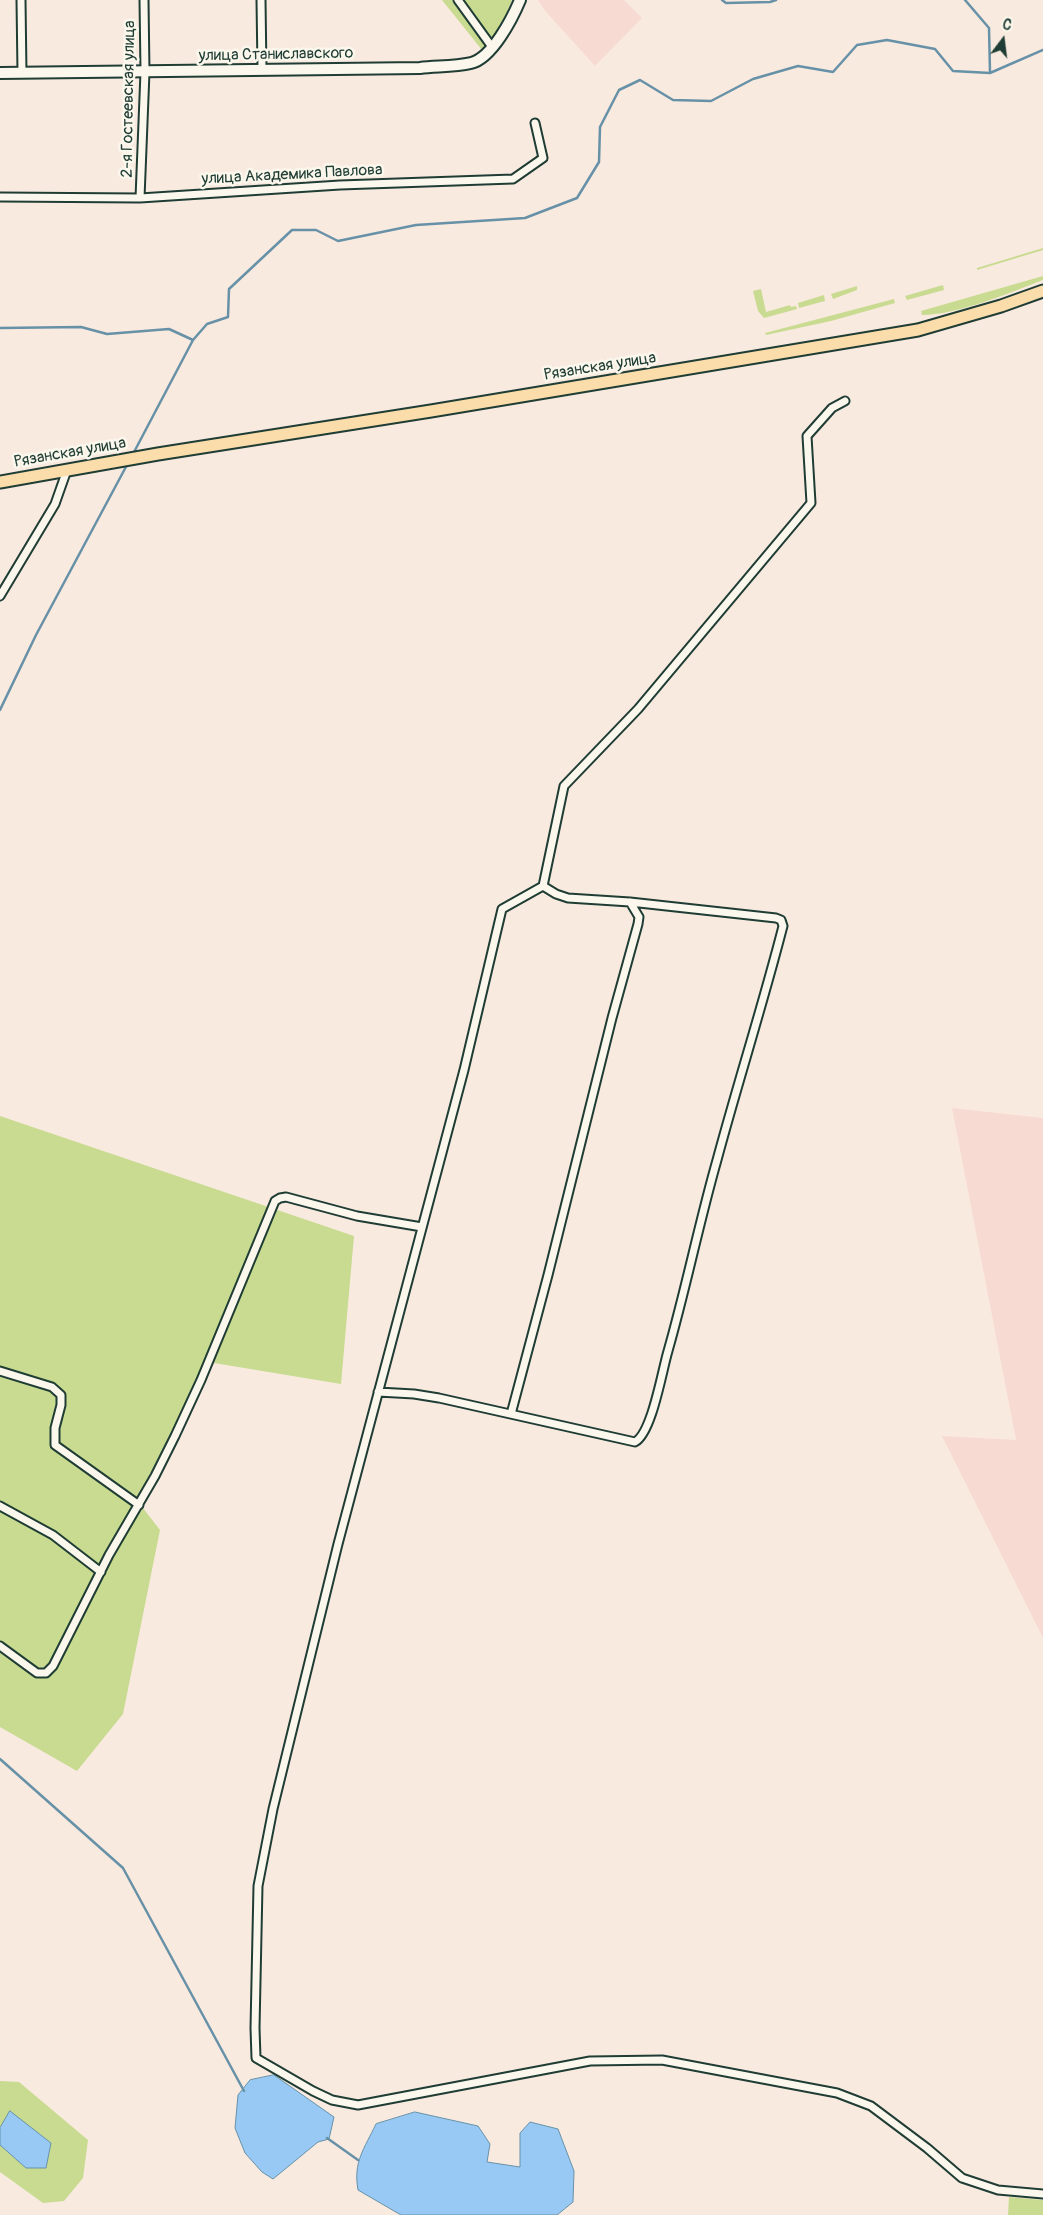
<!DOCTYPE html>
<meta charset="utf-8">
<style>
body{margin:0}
#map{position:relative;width:1043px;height:2215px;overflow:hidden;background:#f9eae0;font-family:Pangolin,sans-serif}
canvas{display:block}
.north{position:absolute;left:978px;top:15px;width:50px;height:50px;-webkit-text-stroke:4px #fbf7ec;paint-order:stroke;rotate:15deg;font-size:14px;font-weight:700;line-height:20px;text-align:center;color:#1f3d34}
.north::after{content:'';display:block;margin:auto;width:18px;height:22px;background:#1f3d34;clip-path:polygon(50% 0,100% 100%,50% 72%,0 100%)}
</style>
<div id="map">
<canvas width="1043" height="2215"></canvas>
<div class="north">С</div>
</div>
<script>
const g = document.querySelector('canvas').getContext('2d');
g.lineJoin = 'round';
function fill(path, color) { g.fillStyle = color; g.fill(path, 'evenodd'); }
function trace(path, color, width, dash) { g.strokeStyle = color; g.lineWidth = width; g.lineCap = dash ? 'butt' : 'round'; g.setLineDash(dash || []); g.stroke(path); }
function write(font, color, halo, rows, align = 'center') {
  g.font = font + ' Pangolin,sans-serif'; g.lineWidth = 5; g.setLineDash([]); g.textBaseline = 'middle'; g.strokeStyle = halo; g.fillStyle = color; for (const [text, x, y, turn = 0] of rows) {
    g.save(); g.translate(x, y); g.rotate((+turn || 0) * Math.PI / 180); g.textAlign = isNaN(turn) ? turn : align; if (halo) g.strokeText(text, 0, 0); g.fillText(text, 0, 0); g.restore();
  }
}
fill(new Path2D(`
 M 538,0 L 624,0 L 642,18 L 595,66 L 546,12 Z
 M 952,1108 L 1043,1118 L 1043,1638 L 942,1436 L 1016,1440 Z`), '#f7dbd2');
fill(new Path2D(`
 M 442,0 L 512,0 L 492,47 L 486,55 Z
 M 1043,248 L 1043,250 L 977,270 L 977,268 Z
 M 1043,276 L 1043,280 C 1009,293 957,315 922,315 L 921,311 Z
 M 943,285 L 944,290 L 907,300 L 905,296 Z
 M 857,286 L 857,290 L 833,299 L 831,294 Z
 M 761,289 L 766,312 L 790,305 L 791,307 L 796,306 L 797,309 L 764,318 L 758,311 L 753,291 Z
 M 824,295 L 825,301 L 799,308 L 798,303 Z
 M 894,299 L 895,303 L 831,321 L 766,335 L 765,333 Z
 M 0,1116 L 354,1236 L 341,1384 L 214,1363 L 136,1499 L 160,1530 L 123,1714 L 77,1771 L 0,1727 Z
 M 0,2081 L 19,2082 L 88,2140 L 83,2178 L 64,2201 L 43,2203 L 0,2172 L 0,2145 L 26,2168 L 46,2168 L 51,2143 L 10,2112 L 0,2128 Z
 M 1009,2197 L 1043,2200 L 1043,2215 L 1008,2215 Z`), '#c8db90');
const water = new Path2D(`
 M 274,2075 L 334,2117 L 329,2139 L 318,2142 L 273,2179 L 262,2172 L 245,2153 L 235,2128 L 238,2095 L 250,2080 Z
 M 10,2111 L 51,2143 L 46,2168 L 26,2168 L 0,2145 L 0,2128 Z
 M 415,2112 L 478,2126 L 490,2144 L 487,2162 L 520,2167 L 520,2133 L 530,2122 L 558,2129 L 574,2171 L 573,2202 L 557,2215 L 401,2215 L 358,2190 C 353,2162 364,2149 376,2124 Z`);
fill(water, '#97c9f4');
trace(water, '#6791a7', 1);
trace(new Path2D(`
 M 722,0 L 726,3 L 770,2 L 776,0
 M 965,0 L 989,28 L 990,72
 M 0,328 L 81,327 L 107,334 L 169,329 L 193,340 L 207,324 L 228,317 L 229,289 L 292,230 L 316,230 L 338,241 L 416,225 L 525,218 L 577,198 L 599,162 L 600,127 L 619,90 L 640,80 L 673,100 L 711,101 L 753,79 L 798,66 L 833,72 L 857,45 L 887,40 L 935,49 L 953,71 L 990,73 L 1043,50
 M 133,454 L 193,340
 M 0,710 L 36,635 L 128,463
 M 0,1759 L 123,1868 L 244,2091
 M 327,2138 L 358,2160`), '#6791a7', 2.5);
const street = new Path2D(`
 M 21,0 L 22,73
 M 261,0 L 262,70
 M 458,0 L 492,47
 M 0,197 L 140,198 L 340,185 L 513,179 L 543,158 L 535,123
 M 140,198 L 145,72 L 144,0
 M 845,401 L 832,408 L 807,436 L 811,503 L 638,709 L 564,786 L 543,886 L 502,909 L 464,1070 L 338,1544 L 273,1809 L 258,1886 L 255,2028 L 256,2058 L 313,2091 L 332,2100 L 358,2105 L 590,2061 L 662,2060 L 837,2093 L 871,2106 L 927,2148 L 962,2178 L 998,2190 L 1043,2194
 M 0,596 L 55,504 L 67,470
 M 0,1371 L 52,1387 L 61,1395 L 61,1405 L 55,1428 L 55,1445 L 139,1505
 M 378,1392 L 414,1394 L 439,1398 L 635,1442 C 652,1433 662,1371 668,1351 C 686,1288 699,1223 717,1160 C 738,1082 763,1004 783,926 L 781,920 L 776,918 L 630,902 L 568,898 L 556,894 L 543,886
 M 511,1414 L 548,1275 L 612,1018 L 638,924 L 639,917 L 630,902
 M 0,1506 L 53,1535 L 101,1572
 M 0,1646 L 37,1673 L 46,1673 L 53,1666 L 109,1555 L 155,1476 L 175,1436 L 201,1380 L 275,1201 L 280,1198 L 286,1197 L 357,1216 L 422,1227`);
const secondary = new Path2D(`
 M 0,73 L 420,68 C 436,66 454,67 471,63 C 492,58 512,19 520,0`);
const primary = new Path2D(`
 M 0,482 L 158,454 L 431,411 L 918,330 L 1001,306 L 1043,291`);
trace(street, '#1f3d34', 11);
trace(secondary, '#1f3d34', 14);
trace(primary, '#1f3d34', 15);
trace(street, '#fbf7ec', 7);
trace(secondary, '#fbf7ec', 10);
trace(primary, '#fbddab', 11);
write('16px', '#1f3d34', '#fbf7ec', [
 ["улица Станиславского",276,55,-1],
 ["2-я Гостеевская улица",129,99,-89],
 ["улица Академика Павлова",292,175,-3],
 ["Рязанская улица",600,367,-9],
 ["Рязанская улица",70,453,-10]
]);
</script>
